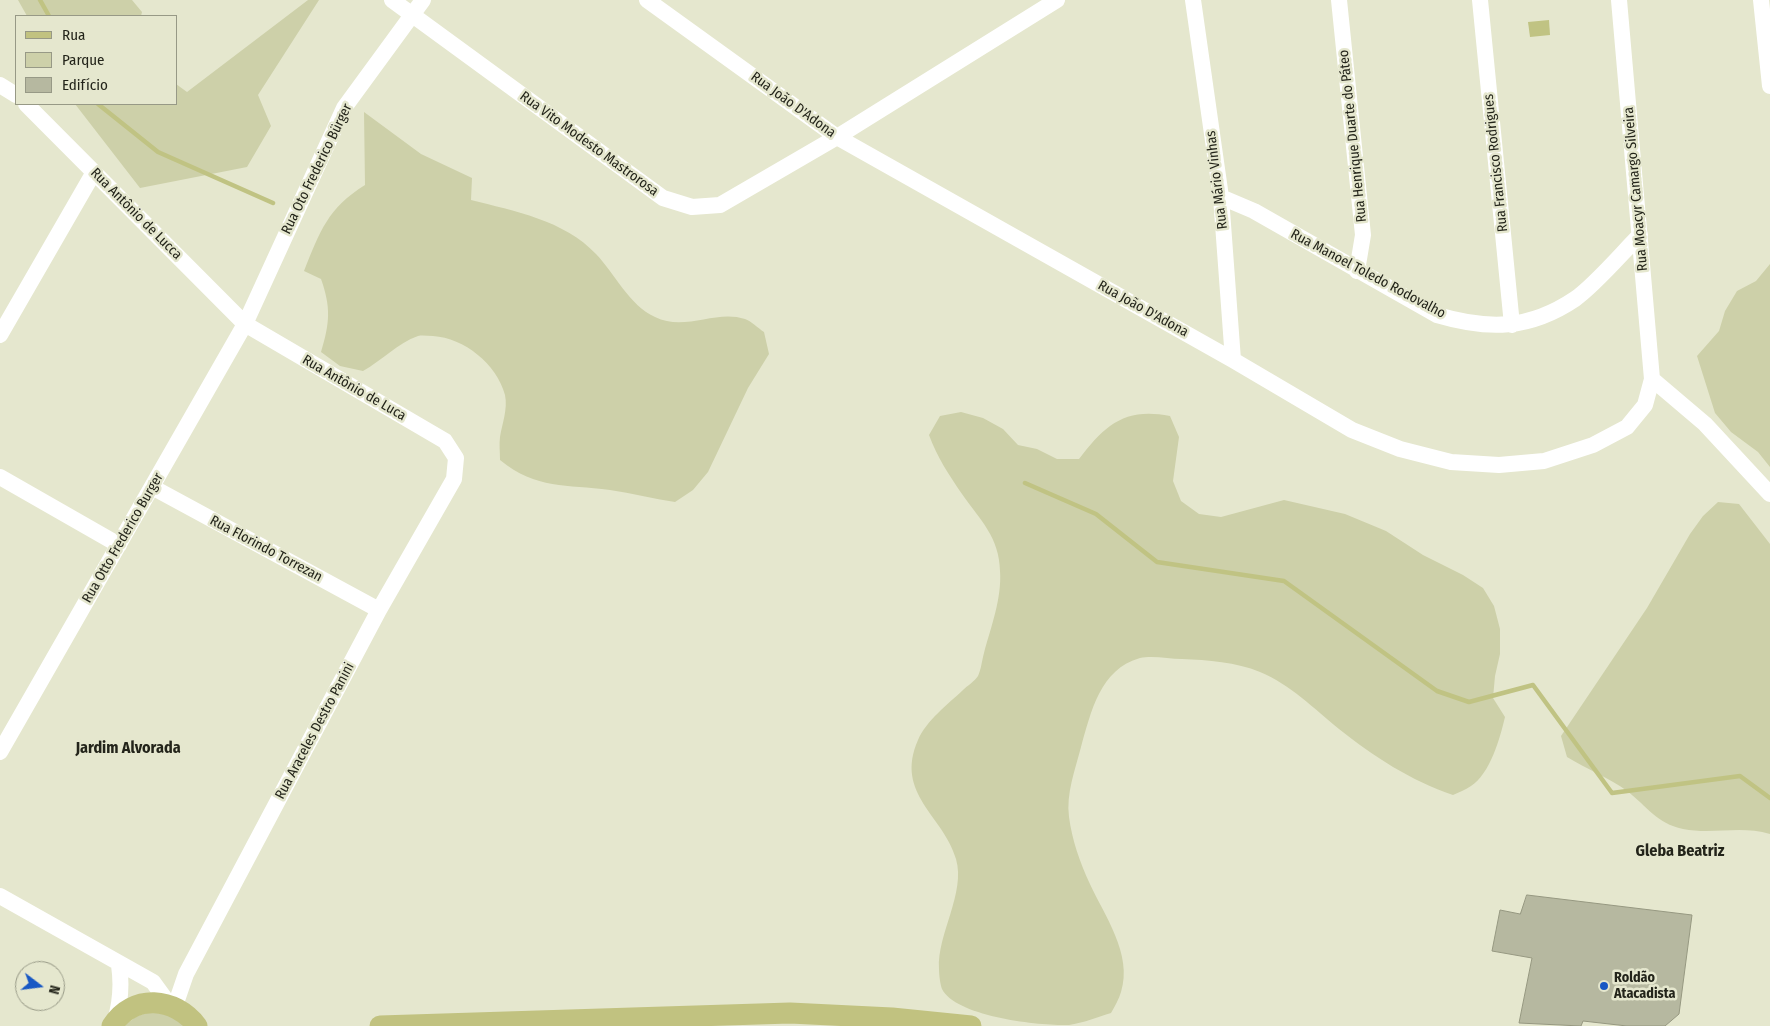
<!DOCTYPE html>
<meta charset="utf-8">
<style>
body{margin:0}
#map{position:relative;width:1770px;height:1026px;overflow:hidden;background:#e5e7ce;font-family:"Fira Sans Condensed",sans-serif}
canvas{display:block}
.legend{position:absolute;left:15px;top:15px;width:162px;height:90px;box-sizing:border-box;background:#e5e7ce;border:1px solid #979986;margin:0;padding:6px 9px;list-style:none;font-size:15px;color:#23241a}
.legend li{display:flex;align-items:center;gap:10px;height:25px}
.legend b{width:25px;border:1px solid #979986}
.north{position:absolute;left:15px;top:961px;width:50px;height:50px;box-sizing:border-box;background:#e5e7ce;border:1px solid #979986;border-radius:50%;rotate:105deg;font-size:14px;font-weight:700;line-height:20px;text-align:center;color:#23241a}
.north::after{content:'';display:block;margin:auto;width:18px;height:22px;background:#1858c4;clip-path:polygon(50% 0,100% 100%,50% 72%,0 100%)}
</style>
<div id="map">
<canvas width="1770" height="1026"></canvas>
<ul class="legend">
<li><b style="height:6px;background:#c1c280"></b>Rua</li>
<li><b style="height:14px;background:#cdd0a9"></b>Parque</li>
<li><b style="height:14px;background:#b6b8a0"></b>Edifício</li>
</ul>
<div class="north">N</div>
</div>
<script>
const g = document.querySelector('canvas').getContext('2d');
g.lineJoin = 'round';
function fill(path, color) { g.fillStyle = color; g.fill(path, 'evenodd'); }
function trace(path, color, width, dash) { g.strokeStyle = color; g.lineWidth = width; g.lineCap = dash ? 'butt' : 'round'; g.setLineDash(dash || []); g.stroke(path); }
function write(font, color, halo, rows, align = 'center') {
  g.font = font + ' "Fira Sans Condensed",sans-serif'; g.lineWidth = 5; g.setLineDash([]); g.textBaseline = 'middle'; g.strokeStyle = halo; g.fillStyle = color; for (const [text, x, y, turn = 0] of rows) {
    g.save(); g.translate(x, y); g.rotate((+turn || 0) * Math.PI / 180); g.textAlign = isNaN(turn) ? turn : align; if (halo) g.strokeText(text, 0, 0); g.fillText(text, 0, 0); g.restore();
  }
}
fill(new Path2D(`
 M 18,0 L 132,0 L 142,12 L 141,16 L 27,16 Z
 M 308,0 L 319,0 L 258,95 L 271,126 L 247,167 L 140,188 L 75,104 L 176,104 L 176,84 L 187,92 Z
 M 364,112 L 421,154 L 472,178 L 471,200 C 514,211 564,220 596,254 C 615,274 629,305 655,317 C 685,332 716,309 745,319 C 751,321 758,328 764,332 L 769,354 L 748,388 L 708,472 L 693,490 L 675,502 C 653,499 632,493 610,490 C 566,484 537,490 500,460 C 500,452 499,444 500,437 C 502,424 508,409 505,395 C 497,364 464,338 433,336 C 428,336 422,335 418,336 C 398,343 381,361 363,371 L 340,366 L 321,352 C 330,323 331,307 321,279 L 304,271 C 320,231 328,208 365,185 Z
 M 1770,264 L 1770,467 L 1758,452 L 1731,432 L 1715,413 L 1697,356 L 1719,331 L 1725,311 L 1737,291 L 1756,281 Z
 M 961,412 L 983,418 L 1003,429 L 1018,445 L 1037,449 L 1057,459 L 1079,459 C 1105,425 1125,407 1170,416 L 1179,437 L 1173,481 L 1181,501 L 1199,514 L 1221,517 L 1284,500 L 1345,514 L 1386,531 L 1423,555 L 1463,575 L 1483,588 L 1494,606 L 1500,629 L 1500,654 L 1495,676 L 1493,698 L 1505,717 C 1500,738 1490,774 1471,786 C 1465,790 1459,792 1453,795 C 1411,781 1373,756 1339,729 C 1313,708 1291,685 1260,672 C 1236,662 1208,660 1182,659 C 1169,659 1153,655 1140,658 C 1100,669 1091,712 1081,747 C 1075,770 1066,794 1069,817 C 1072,840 1080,862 1089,882 C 1104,915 1133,954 1121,992 C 1119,999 1115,1006 1111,1013 C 1098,1017 1083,1023 1069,1025 C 1041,1026 956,1017 942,989 C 940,984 939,974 939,969 C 937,934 966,893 956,859 C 944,816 894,794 918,740 C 926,721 948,704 963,690 C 967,686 975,681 978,676 C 981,670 982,660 984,653 C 991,627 1002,598 1000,571 C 999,537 981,521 962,494 C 949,475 937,457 929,435 L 940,416 Z
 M 1718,502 L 1739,504 L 1770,544 L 1770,834 C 1740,825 1713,835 1683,829 C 1656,823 1648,807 1627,791 C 1610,778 1586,769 1567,757 L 1561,736 L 1647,608 L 1690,534 L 1703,516 Z
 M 153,1011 L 167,1013 L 185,1026 L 124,1026 L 137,1016 Z`), '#cdd0a9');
fill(new Path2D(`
 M 1549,20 L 1550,35 L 1530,37 L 1528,22 Z`), '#c0c383');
trace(new Path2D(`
 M 40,0 L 49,16
 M 98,104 L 158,152 L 273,203
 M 1025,483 L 1096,514 L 1157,562 L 1284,581 L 1437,691 L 1469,702 L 1533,685 L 1612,793 L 1740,776 L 1770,798`), '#c0c383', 4.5);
const building = new Path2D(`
 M 1527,895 L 1692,915 L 1679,1014 L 1665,1026 L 1627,1026 L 1583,1021 L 1581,1026 L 1519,1023 L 1532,958 L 1492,951 L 1500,910 L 1520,914 Z`);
fill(building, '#b6b8a0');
trace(building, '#969881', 1);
trace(new Path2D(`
 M 392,0 L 663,198 L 692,207 L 720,205 L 837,137 L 1057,0
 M 647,0 L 837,137 L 1233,360 L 1352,430 L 1400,449 L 1451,462 L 1499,465 L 1544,461 L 1593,445 L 1627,427 L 1645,405 L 1652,379 L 1619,0
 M 1193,0 L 1221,197 L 1233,360
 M 1339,0 L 1363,235 L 1357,271
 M 1480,0 L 1512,325
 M 1761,0 L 1770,86
 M 0,85 L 16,95
 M 26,104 L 245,324 L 445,441 L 456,458 L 454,479 L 379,610 L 186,974 L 175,1006
 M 1221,197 L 1254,211 L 1437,315 C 1488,330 1529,330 1575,299 C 1595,285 1622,253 1640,235
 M 0,335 L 94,172
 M 1652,379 L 1705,424 L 1770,494
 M 0,477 L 119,545
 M 152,487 L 379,610
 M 0,752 L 245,324 L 344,108 L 423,0
 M 0,896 L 153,982 L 169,1004
 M 115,1021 C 121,1001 122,985 119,965`), '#fff', 16);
trace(new Path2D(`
 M 112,1026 C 133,993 175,997 197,1026
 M 380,1026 L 790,1013 L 892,1018 L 971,1026`), '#c1c280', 21);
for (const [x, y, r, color] of [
 [1604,986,5,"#1858c4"]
]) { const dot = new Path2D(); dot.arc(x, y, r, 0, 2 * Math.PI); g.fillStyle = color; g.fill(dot); trace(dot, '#e5e7ce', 2); }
write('14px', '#23241a', '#e5e7ce', [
 ["Rua João D'Adona",793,105,36],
 ["Rua Henrique Duarte do Páteo",1353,136,-96],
 ["Rua Vito Modesto Mastrorosa",589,144,36],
 ["Rua Francisco Rodrigues",1496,163,-96],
 ["Rua Oto Frederico Bürger",317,169,-64],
 ["Rua Mário Vinhas",1217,180,-97],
 ["Rua Moacyr Camargo Silveira",1636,189,-95],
 ["Rua Antônio de Lucca",136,214,45],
 ["Rua Manoel Toledo Rodovalho",1368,274,28],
 ["Rua João D'Adona",1143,309,29],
 ["Rua Antônio de Luca",354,388,30],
 ["Rua Otto Frederico Burger",123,538,-60],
 ["Rua Florindo Torrezan",266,549,28],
 ["Rua Araceles Destro Panini",315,731,-62]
]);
write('bold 14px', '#23241a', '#e5e7ce', [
 ["Roldão",1614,978],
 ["Atacadista",1614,994]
], 'left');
write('bold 16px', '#23241a', '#e5e7ce', [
 ["Jardim Alvorada",128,749],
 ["Gleba Beatriz",1680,852]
]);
</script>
